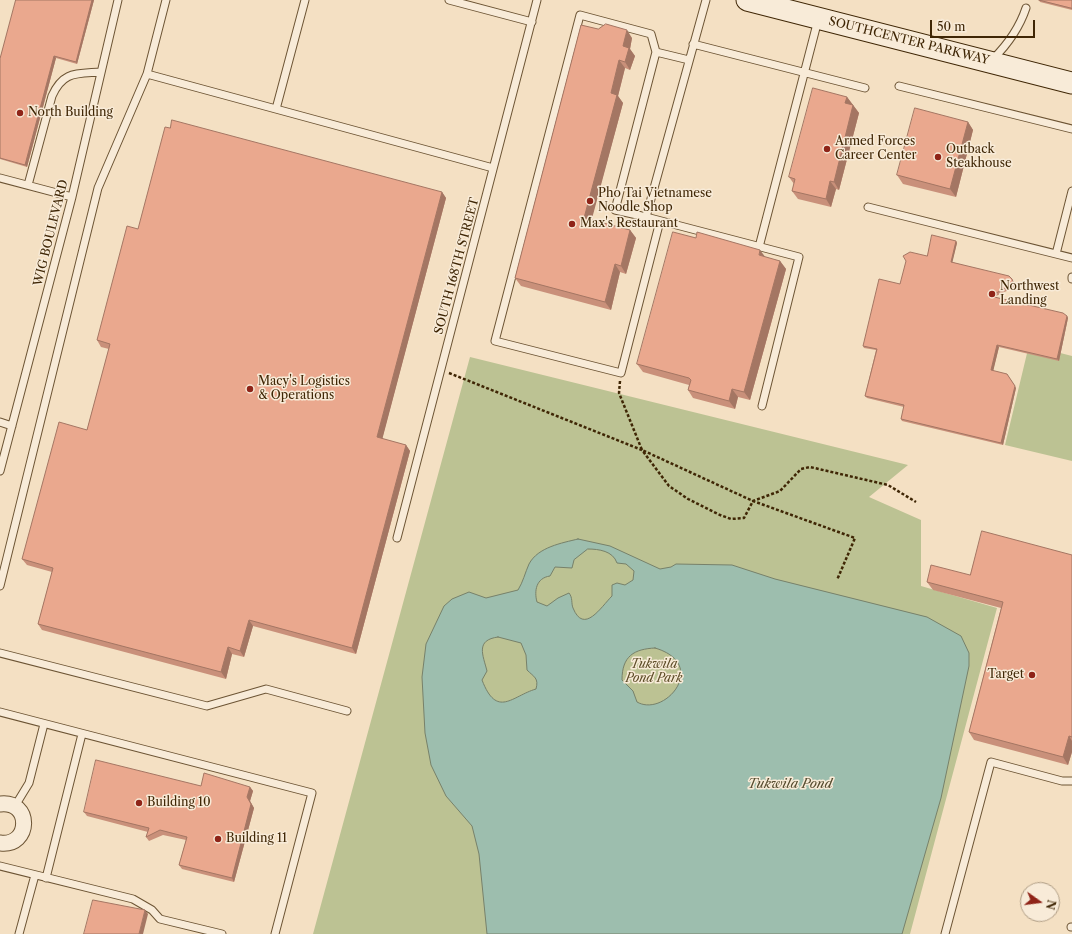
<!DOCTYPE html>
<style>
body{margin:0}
#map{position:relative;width:1072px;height:934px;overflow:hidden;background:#f4e0c3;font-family:"Libre Caslon Text",serif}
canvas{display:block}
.north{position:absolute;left:1020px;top:882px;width:40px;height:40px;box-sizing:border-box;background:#f8ebd8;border:1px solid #ae9c84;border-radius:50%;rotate:104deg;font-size:11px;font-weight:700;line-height:16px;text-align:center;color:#3f2605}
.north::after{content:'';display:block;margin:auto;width:14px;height:18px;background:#8f2418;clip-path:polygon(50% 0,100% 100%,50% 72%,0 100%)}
.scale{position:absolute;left:930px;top:20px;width:105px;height:18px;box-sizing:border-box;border:2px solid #3f2605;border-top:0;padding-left:5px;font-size:12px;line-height:14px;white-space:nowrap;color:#3f2605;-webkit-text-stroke:3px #f8ebd8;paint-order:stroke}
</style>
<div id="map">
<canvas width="1072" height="934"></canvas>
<div class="north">N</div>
<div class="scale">50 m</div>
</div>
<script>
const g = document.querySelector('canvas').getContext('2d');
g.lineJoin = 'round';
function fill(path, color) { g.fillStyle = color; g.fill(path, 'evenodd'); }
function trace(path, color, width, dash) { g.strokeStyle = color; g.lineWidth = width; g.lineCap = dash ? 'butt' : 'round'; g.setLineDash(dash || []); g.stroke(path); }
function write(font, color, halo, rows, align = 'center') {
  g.font = font + ' "Libre Caslon Text",serif'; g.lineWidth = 3; g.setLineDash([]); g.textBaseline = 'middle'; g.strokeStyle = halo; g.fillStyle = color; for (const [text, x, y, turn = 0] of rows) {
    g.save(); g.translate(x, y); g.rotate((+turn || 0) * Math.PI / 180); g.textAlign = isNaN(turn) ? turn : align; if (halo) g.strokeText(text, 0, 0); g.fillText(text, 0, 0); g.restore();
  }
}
fill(new Path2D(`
 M 1029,345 L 1072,356 L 1072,461 L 1005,445 Z
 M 470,357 L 908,465 L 869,497 L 921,520 L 921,586 L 997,608 L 910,934 L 313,934 Z`), '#bcc293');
const water = new Path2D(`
 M 578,539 L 610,546 L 660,569 L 671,567 L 676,564 L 732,565 L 775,579 L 927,617 L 961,636 L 969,653 L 969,666 L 941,798 L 902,934 L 487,934 L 479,854 L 472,826 L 446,796 L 431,765 L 425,733 L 422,677 L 426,644 L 444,606 L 452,599 L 469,592 L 486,598 L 518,590 C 523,582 525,573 529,564 C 538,547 562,543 578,539 ZM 588,549 C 599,549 613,551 617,563 L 626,564 L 634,571 L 633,580 L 625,585 L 617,583 L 612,585 L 612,596 C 601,607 584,635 573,608 C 571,603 573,598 569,593 L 558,598 L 547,606 L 537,602 C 534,591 536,578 550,576 L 555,567 L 572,568 L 574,560 ZM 498,637 L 521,643 L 526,655 L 527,670 C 534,677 539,678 536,689 C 512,696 497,719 482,680 L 487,671 C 483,655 475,640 498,637 ZM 655,648 C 710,664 665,718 637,702 L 633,691 L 622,680 C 622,656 634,649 655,648 Z`);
fill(water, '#9dbeae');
trace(water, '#77816a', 1);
const lane = new Path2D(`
 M 449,0 L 532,22
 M 706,0 L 646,217 L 799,257 L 762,406
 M 693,44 L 865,88
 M 656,52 L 651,34 L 580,15 L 495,341 L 621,373 L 660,221
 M 993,59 C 1008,44 1019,29 1026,8
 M 147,74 L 166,0
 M 899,86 L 1072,129
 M 276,109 L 305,0
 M 0,178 L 72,197
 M 28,185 L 52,96 C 63,71 76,74 101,72
 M 868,207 L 1072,258
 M 646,217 L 615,210 L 656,52 L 689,60
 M 759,247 L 818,20
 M 1056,254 L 1072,191
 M 1072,279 L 1072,277
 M 0,422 L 12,426
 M 0,471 L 72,197 L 118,0
 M 397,538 L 537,0
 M 0,586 L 98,188 L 147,74 L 493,168
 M 0,653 L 207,706 L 266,689 L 347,711
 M 0,712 L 312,793 L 275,934
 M 15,806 L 29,783 L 44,724
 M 0,866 L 133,899 L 152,910 L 160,919 L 222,934
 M 46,878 L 82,734
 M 1071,927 L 1072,927
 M 19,934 L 35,875
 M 945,934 L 991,762 L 1062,781 L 1072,781`);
const street = new Path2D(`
 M 0,804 C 32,800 31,847 0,843`);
const secondary = new Path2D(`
 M 747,0 L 1072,83`);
trace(lane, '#6c5434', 9);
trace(street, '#6c5434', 17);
trace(secondary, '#3f2605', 23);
trace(new Path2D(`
 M 449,373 L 642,450 L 669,486 L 688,499 L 720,515 L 731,519 L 744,518 L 753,501 L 855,538 L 837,580
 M 620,381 L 619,393 L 642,450 L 753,501 L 780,491 L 801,469 L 810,467 L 888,485 L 916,502`), '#3f2605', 2.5, [3, 2]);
trace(lane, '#f8ebd8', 7);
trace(street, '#f8ebd8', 15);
trace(secondary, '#f8ebd8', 21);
fill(new Path2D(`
 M 16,0 L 94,0 L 77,64 L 56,58 L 27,167 L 0,159 L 0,59 Z
 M 1039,0 L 1072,0 L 1072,10 L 1040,2 Z
 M 581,25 L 632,38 L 630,49 L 635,56 L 630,70 L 625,68 L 618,96 L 623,103 L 591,220 L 630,230 L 636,238 L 626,274 L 620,272 L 611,310 L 521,286 L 515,278 Z
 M 847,97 L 859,113 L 839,190 L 836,189 L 831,207 L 798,199 L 792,191 L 794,184 L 789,177 Z
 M 968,122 L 973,130 L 956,197 L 903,184 L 897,175 Z
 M 442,192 L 446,198 L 382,439 L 406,445 L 410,451 L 356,654 L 253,626 L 244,657 L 232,654 L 226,679 L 42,630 L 38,624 L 52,572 L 27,565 L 22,559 L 87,430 L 109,349 L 101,347 L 97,340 L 138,229 Z
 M 956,241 L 957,243 L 952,262 L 1012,279 L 1013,281 L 1015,287 L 994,297 L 1067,316 L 1068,318 L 1059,361 L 999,347 L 993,370 L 1016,388 L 1003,445 L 902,421 L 901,419 L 904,407 L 867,398 L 865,396 L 876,350 L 864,348 L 863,346 L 900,284 L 927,256 Z
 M 765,257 L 780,261 L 786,269 L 750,400 L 738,397 L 735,409 L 693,398 L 688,390 L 689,385 L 643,372 L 637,364 Z
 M 1072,555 L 1072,752 L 1068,765 L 974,740 L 969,732 L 1001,608 L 933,590 L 927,582 L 970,575 Z
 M 201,786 L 250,787 L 253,791 L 250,801 L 254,808 L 234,882 L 182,869 L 179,865 L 186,840 L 163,835 L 149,841 L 146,837 L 148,832 L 87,816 L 84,812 Z`), '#c9907a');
fill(new Path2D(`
 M 92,0 L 94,0 L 77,64 L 76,62 Z
 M 627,30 L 632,38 L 630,49 L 635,56 L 630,70 L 625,62 L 623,46 Z
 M 54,56 L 56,58 L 27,167 L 25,165 Z
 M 619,60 L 625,68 L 618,96 L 623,103 L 590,226 L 584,218 L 611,93 Z
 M 847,97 L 853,105 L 845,103 Z
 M 853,105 L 859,113 L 839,190 L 834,182 Z
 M 968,122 L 973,130 L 956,197 L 950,189 Z
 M 830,181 L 836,189 L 831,207 L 826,199 Z
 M 442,192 L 446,198 L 381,444 L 377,437 Z
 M 630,230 L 636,238 L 626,274 L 621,266 Z
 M 956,241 L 957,243 L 952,264 L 951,262 Z
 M 760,250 L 766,258 L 759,255 Z
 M 780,261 L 786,269 L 750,400 L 744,392 Z
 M 615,264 L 620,272 L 611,310 L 605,302 Z
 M 1067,316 L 1068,318 L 1059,361 L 1057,359 Z
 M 997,345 L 999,347 L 993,372 L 991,370 Z
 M 1007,374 L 1016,388 L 1003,445 L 1001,443 Z
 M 732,389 L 738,397 L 735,409 L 729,401 Z
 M 406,445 L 410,451 L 356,654 L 352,648 Z
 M 249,620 L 253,626 L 244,657 L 240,651 Z
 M 228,647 L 232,654 L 226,679 L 221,672 Z
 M 1069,736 L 1072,741 L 1072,752 L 1068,765 L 1063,757 Z
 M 250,787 L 253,791 L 250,801 L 254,808 L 234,882 L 232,878 L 247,797 Z
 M 145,910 L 148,914 L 143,934 L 139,934 Z`), '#a47663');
const building = new Path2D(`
 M 16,0 L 92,0 L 76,62 L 54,56 L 25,165 L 0,158 L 0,59 Z
 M 1039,0 L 1072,0 L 1072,8 Z
 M 606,24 L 627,30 L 623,46 L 629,48 L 625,62 L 619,60 L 611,93 L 617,95 L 584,218 L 630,230 L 621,266 L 615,264 L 605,302 L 515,278 L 581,25 L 598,29 Z
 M 813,88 L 847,97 L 845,103 L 853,105 L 834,182 L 830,181 L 826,199 L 792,191 L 795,179 L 789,177 Z
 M 915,108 L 968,122 L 950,189 L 897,175 Z
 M 172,120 L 442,192 L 377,437 L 406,445 L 352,648 L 249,620 L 240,651 L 228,647 L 221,672 L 38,624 L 53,568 L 22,559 L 59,422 L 87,430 L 110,344 L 97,340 L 127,226 L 138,229 L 165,127 L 170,128 Z
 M 673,232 L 696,238 L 697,232 L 760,250 L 759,255 L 780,261 L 744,392 L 732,389 L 729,401 L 688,390 L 691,380 L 689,378 L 637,364 Z
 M 932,235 L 956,241 L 951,262 L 1009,276 L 1012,279 L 1014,284 L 990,296 L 1063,313 L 1067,316 L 1057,359 L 997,345 L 991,370 L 1007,374 L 1015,386 L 1001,443 L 901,419 L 904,405 L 865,396 L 877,349 L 863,346 L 879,279 L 900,284 L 906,261 L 903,256 L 910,252 L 927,256 Z
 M 982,531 L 1072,555 L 1072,737 L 1069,736 L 1063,757 L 969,732 L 1003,602 L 927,582 L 931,565 L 970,575 Z
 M 96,760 L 201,786 L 204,773 L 250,787 L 247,797 L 251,804 L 232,878 L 179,865 L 187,837 L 160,830 L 146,837 L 149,828 L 84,812 Z
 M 93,900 L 145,910 L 139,934 L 84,934 Z`);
fill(building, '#eaa88e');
trace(building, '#a47663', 1);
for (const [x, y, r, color] of [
 [20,113,4,"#8f2418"],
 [827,149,4,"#8f2418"],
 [938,157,4,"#8f2418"],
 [590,201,4,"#8f2418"],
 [572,224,4,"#8f2418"],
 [992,294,4,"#8f2418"],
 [250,389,4,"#8f2418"],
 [1032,675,4,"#8f2418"],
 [139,803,4,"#8f2418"],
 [218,839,4,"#8f2418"]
]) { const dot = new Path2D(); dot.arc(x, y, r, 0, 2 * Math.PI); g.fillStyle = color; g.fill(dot); trace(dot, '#f8ebd8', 1.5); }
write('12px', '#3f2605', '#f8ebd8', [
 ["SOUTHCENTER PARKWAY",909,41,14],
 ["WIG BOULEVARD",51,233,-76],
 ["SOUTH 168TH STREET",457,266,-75]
]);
write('12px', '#3f2605', '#f8ebd8', [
 ["North Building",28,113],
 ["Armed Forces",835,142],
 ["Career Center",835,156],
 ["Outback",946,150],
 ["Steakhouse",946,164],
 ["Pho Tai Vietnamese",598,194],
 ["Noodle Shop",598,208],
 ["Max's Restaurant",580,224],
 ["Northwest",1000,287],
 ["Landing",1000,301],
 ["Macy's Logistics",258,382],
 ["& Operations",258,396],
 ["Target",1024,675,"right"],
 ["Building 10",147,803],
 ["Building 11",226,839]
], 'left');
write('italic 12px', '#5e4d28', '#f8ebd8', [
 ["Tukwila",654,665],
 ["Pond Park",654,679]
]);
write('italic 13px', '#564c2f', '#f8ebd8', [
 ["Tukwila Pond",790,784]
]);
</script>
